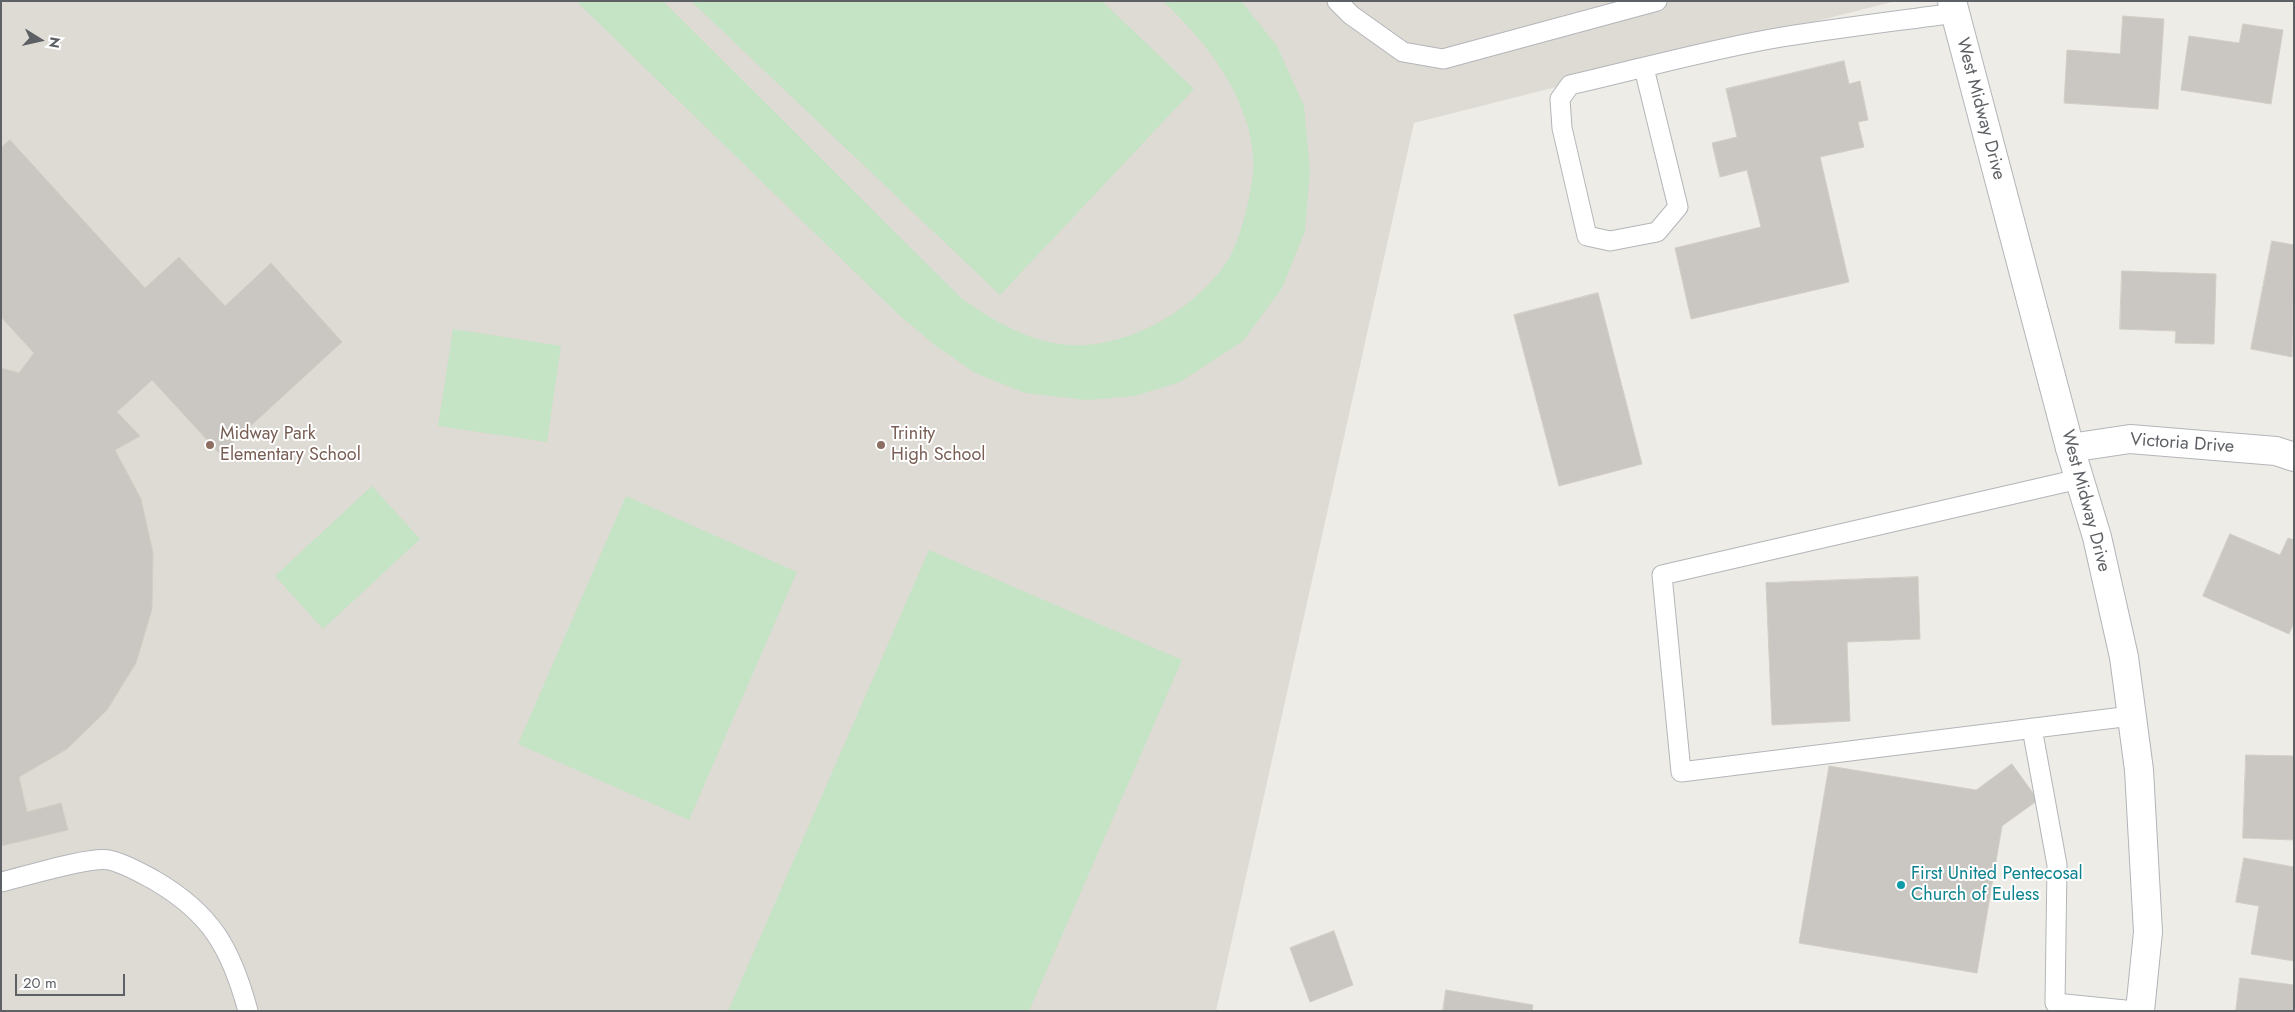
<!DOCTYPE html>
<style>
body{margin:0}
#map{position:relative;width:2295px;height:1012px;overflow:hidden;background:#eeece6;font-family:Jost,sans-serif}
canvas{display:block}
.frame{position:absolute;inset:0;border:2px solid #5d6064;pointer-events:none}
.north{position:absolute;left:15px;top:15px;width:50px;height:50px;-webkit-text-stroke:4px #fff;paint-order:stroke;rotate:100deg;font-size:14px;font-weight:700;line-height:20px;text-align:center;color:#5d6064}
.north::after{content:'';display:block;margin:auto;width:18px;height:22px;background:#5d6064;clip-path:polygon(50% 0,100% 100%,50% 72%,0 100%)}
.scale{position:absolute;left:15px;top:974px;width:110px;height:22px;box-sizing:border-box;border:2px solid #5d6064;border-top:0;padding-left:6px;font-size:15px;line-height:18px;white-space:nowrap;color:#5d6064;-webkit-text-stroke:4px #fff;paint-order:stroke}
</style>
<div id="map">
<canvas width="2295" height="1012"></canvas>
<div class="frame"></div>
<div class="north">N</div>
<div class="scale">20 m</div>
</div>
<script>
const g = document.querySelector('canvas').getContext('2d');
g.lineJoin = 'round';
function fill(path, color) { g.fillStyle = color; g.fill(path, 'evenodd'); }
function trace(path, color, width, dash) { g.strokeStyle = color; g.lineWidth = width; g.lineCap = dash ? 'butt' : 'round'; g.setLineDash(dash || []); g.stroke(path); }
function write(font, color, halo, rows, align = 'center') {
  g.font = font + ' Jost,sans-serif'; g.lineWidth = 4; g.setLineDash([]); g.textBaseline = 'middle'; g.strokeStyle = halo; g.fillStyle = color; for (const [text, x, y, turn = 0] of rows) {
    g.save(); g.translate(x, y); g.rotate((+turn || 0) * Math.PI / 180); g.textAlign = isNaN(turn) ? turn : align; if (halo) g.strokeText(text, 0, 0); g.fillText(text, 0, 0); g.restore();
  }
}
fill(new Path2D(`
 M 1,1 L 1892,1 L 1892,2 L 1414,123 L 1216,1011 L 1,1011 Z`), '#dedbd4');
fill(new Path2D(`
 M 576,1 L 663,1 L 961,298 C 998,324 1039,348 1086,345 C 1140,341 1198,306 1228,260 C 1240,241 1252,193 1253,170 C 1254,156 1251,134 1246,121 C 1231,73 1199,36 1163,1 L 1241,1 L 1277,46 L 1304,106 L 1310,170 L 1305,231 L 1282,288 L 1243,341 L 1180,382 L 1135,396 L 1086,400 L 1025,393 L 975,373 L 936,346 L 899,315 Z
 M 691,1 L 1102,1 L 1194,89 L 1000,295 Z
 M 453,329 L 561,346 L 547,442 L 438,426 Z
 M 372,486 L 420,539 L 323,629 L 275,576 Z
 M 626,496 L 797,572 L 689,820 L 518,744 Z
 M 929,550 L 1182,660 L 1029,1011 L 728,1011 Z`), '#c5e3c5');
const building = new Path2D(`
 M 2123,16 L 2164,19 L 2158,109 L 2064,103 L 2067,50 L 2120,54 Z
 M 2243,24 L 2283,30 L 2271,104 L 2181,90 L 2189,36 L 2239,43 Z
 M 1844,61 L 1849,84 L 1860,81 L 1868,120 L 1858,122 L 1864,147 L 1820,157 L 1849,282 L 1691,319 L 1675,248 L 1761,227 L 1747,170 L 1720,177 L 1712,143 L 1737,137 L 1726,89 Z
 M 10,140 L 145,288 L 179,257 L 225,306 L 271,263 L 342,342 L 220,454 L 152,380 L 117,412 L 140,436 L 115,450 L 141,499 L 153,553 L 152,609 L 136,663 L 107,710 L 67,749 L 19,777 L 27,812 L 61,803 L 68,830 L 1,846 L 1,368 L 19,373 L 34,353 L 1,317 L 1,148 Z
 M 2272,241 L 2294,245 L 2292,357 L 2251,349 Z
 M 2122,271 L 2216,274 L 2214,344 L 2175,343 L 2176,331 L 2120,329 Z
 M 1598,293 L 1642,464 L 1559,486 L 1514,315 Z
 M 2230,534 L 2280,555 L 2288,538 L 2294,540 L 2294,623 L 2289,634 L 2203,596 Z
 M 1918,577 L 1920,639 L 1847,642 L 1850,721 L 1772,725 L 1766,583 Z
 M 2246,755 L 2294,756 L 2294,840 L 2243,838 Z
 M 2012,764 L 2038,800 L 2002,826 L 1977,973 L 1799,943 L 1829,766 L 1976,790 Z
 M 2244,858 L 2294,867 L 2294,961 L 2251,954 L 2259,906 L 2236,902 Z
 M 1334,931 L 1353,985 L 1310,1002 L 1290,948 Z
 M 2240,978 L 2294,985 L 2294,1011 L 2236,1011 Z
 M 1446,990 L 1533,1005 L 1532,1011 L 1443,1011 Z`);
fill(building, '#cac7c2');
trace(building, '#d2cec4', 1);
const lane = new Path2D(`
 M 1337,1 L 1351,15 L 1403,52 L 1443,59 L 1657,1
 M 1644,68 L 1678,207 L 1657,232 L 1610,241 L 1587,236 L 1562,128 L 1560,99 L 1570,85 C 1640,69 1710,49 1782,37 C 1839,28 1897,21 1955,13
 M 2079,479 L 1662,575 L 1681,772 L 2131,716
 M 2032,728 L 2057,865 L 2055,1003 L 2135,1011
 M 1,882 C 23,877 90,856 109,860 C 124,863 141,873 154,880 C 211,913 231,948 248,1011`);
const street = new Path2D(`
 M 2070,448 L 2130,439 L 2276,451 L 2294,457`);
const secondary = new Path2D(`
 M 1952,1 L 2070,448 L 2097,537 L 2124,657 L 2139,770 L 2148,932 L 2140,1011`);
trace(lane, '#b3b5b9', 21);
trace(street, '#b3b5b9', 30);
trace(secondary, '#b2b4b9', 30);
trace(lane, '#fff', 19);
trace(street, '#fff', 28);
trace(secondary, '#fff', 28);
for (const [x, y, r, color] of [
 [210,445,5,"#8d6e63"],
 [881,445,5,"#8d6e63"],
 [1901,885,5,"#0f9aa8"]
]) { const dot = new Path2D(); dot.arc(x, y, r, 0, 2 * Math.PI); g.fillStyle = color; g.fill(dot); trace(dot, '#fff', 2); }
write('18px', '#5d6064', '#fff', [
 ["West Midway Drive",1980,109,75],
 ["Victoria Drive",2182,444,4],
 ["West Midway Drive",2085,501,75]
]);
write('18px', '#785e54', '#fff', [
 ["Midway Park",220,435],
 ["Elementary School",220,456],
 ["Trinity",891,435],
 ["High School",891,456]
], 'left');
write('18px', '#0d838f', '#fff', [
 ["First United Pentecosal",1911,875],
 ["Church of Euless",1911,896]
], 'left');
</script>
